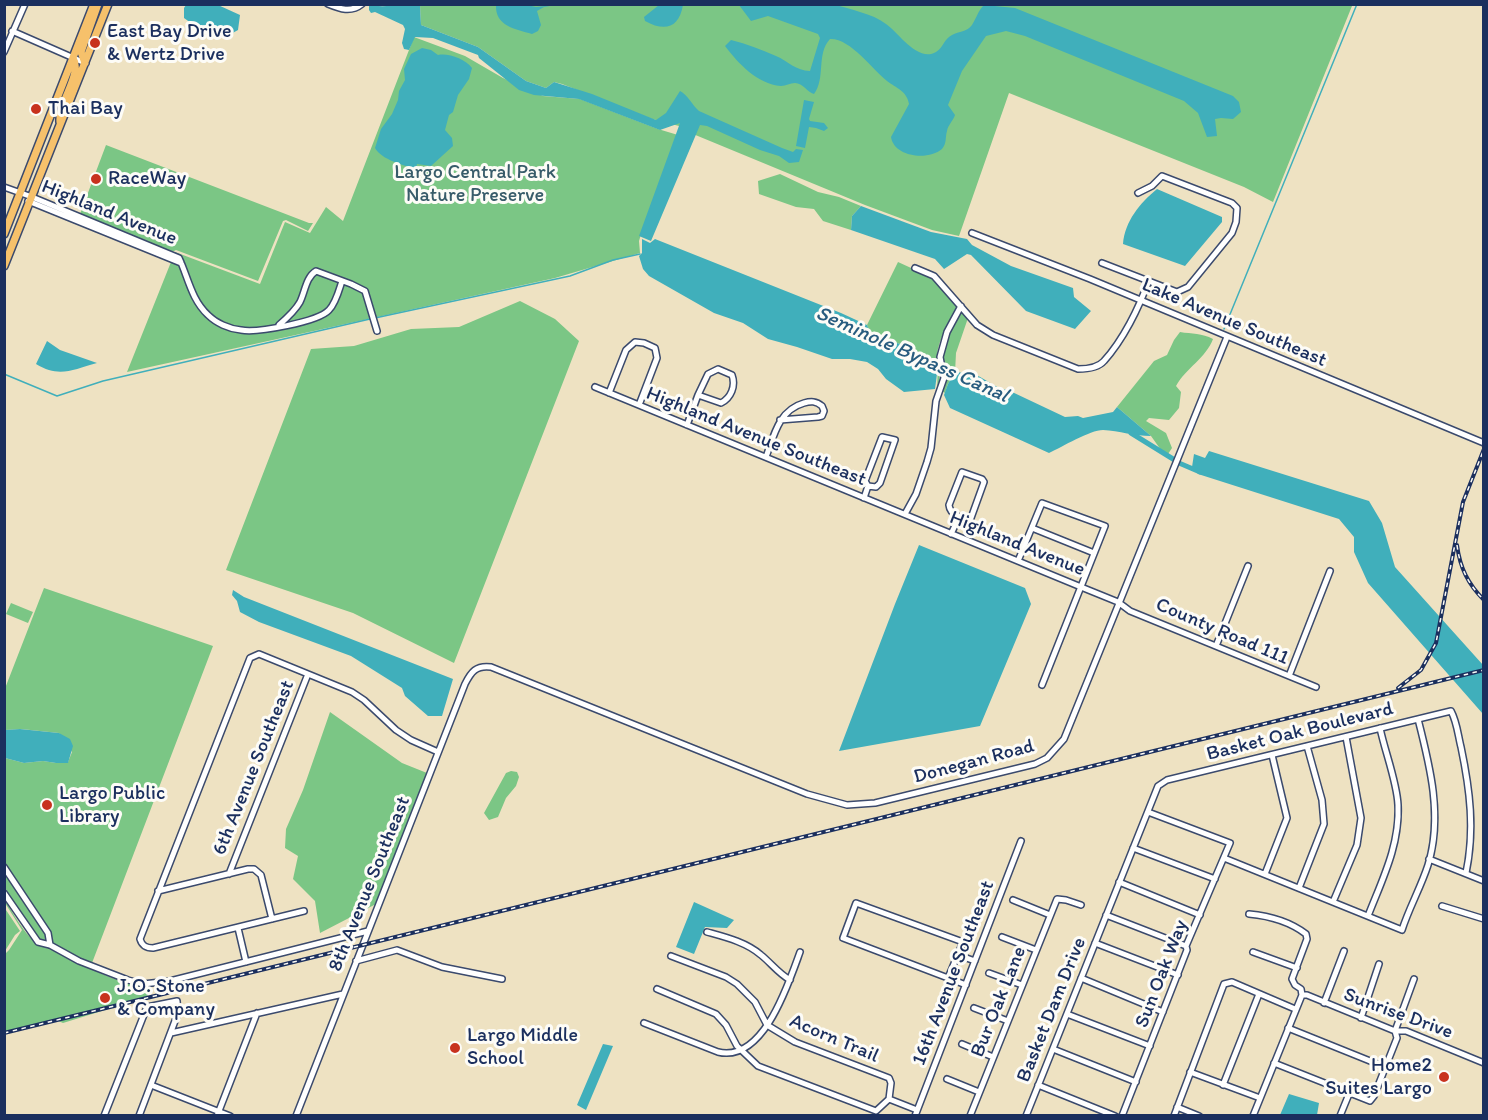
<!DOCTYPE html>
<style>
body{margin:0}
#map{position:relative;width:1488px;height:1120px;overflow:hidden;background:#eee2c2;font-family:Itim,sans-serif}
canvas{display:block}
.frame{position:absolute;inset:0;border:6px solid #1b2f5e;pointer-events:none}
</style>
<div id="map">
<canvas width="1488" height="1120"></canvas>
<div class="frame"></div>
</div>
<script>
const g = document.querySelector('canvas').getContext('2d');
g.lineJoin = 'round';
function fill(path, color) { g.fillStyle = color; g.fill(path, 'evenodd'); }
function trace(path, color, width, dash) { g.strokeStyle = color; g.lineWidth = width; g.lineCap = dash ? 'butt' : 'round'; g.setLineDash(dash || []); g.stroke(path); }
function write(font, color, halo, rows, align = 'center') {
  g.font = font + ' Itim,sans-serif'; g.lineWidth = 6; g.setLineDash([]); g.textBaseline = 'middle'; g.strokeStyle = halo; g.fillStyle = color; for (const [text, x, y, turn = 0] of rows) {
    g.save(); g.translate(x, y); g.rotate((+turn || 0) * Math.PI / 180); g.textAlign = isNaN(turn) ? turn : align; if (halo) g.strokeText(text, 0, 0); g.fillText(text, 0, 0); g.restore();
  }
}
fill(new Path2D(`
 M 1349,4 L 1352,6 L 1273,202 L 1244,187 L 1009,93 L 959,236 L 932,230 L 865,205 L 693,134 L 679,126 L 652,119 L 562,84 L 554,82 L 546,88 L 526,81 L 478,47 L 421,25 L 420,5 Z
 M 414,37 L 465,56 L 503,78 L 543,96 L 580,99 L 658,129 L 678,135 L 642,231 L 639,241 L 640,253 L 555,278 L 127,372 L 175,252 L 260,284 L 285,222 L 310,233 L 326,207 L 343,221 Z
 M 106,145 L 309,223 L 313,223 L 308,231 L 286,220 L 283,221 L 258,281 L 176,250 L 172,252 L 80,214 Z
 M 780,174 L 818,192 L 839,197 L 861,206 L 852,216 L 851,230 L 823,221 L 814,209 L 796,207 L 759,194 L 758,181 Z
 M 898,262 L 933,278 L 958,306 C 950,321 938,339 937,356 C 937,370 943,375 937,390 L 938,366 L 911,347 L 872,336 L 867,325 Z
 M 520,301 L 555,319 L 579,341 L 454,663 L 353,613 L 226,570 L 311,349 L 354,346 L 411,329 L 459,327 Z
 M 962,311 L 968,318 L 956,353 L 955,373 L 948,384 L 945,393 L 942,391 C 948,376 943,372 943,357 C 943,341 954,325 962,311 Z
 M 1180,332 C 1192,334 1202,333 1213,339 C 1206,358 1186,368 1176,386 L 1181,392 L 1179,408 L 1169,420 L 1149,418 L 1146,421 L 1166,433 L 1172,448 L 1168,454 L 1161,450 L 1151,436 L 1117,407 L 1154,361 L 1167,355 L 1174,340 Z
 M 44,588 L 213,646 L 92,963 L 64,951 L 53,944 L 50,932 L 5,863 L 5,758 L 24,763 L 43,761 L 56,763 L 68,762 L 72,752 L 59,733 L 21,729 L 5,730 L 4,691 Z
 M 11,603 L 33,612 L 28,623 L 6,614 Z
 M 330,712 L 402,763 L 427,773 L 376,904 L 320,933 L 315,901 L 293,879 L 298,856 L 285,848 L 286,829 L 303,790 Z
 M 511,771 L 517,772 L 519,777 L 516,786 L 506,798 L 498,817 L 489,820 L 484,813 L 506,773 Z
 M 4,872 L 19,896 L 45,934 L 47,941 L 40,940 L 12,901 L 5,887 Z
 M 4,898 C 10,909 27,938 38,944 C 41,946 47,946 50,948 C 76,962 120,986 150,987 L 147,997 L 63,1023 L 56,1020 L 5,1032 L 5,954 L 9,950 L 22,930 L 5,903 Z
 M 4,907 L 20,931 L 15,935 L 5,951 Z`), '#7bc685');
fill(new Path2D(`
 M 834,4 C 850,10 872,13 886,24 C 898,32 918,63 936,52 C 943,48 944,39 952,35 C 959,31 967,32 972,25 C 977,17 978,11 984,5 L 1015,8 L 1233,96 L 1239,102 L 1241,112 L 1233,119 L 1221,118 L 1215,119 L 1217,136 L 1207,137 L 1198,113 L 1184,101 L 1025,36 L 1006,31 L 986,36 L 962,71 L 948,105 L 955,115 C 953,121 948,125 947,131 C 945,138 947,143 942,149 C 928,161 894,157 891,137 L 909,104 C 907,91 896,88 887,81 C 872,69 850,38 830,39 C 816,54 826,78 814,94 C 807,92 803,83 795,83 C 790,83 786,86 781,86 C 757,84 738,63 725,46 L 731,40 C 747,44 762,50 776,56 C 788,61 796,71 810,71 L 820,38 L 818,34 L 768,16 L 751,21 L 739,5 Z
 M 186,5 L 218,5 L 240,15 L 238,30 L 229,35 L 195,26 L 184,18 L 184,8 Z
 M 369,5 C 383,8 405,4 420,5 L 421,25 L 478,47 L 526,81 L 546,88 L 554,82 L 592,94 L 656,120 L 666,113 L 680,91 C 688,95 692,105 699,111 L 782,148 L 793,152 L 796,149 L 803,150 L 799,162 L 789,163 L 779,156 L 760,150 L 707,126 L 700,125 L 651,241 L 639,236 L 680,123 L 660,130 L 579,99 L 534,95 L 519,90 L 479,58 L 478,55 L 433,38 L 415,37 L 409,50 L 404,49 L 402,43 L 405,29 L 403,25 L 375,12 L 371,13 L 369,10 Z
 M 496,5 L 527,5 L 536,7 L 555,5 L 544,7 L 537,11 L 541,25 L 538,31 L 532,34 C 515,29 495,26 496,5 Z
 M 659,5 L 683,5 C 679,28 665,32 645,21 L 644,17 Z
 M 422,48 L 431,50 L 438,55 C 449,53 465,59 472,68 L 469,79 L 458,95 L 453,112 L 449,115 L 445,130 L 452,138 L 453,146 L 431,166 L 417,164 L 416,169 C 403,165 382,160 375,148 L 381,129 L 392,114 L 398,100 L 399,91 L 405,80 L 404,69 L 411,54 Z
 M 804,100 L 814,102 L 809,119 L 810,121 L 824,123 L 828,128 L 824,131 L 816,128 L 809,127 L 805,148 L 796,146 Z
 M 1157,189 L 1222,217 L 1222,222 L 1185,266 L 1123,244 C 1125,221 1140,203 1157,189 Z
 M 861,206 L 931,232 L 967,239 L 972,245 L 1011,266 L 1073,288 L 1074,297 L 1091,311 L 1075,329 L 1026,311 L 971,255 L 967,254 L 944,269 L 935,259 L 851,230 L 852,216 Z
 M 642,239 L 650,243 L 655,239 L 841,313 L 867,325 L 872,336 L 911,347 L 938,366 L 935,389 L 904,392 L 886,379 L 878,369 L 867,362 L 850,359 L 832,359 L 797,347 L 768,339 L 743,323 L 714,313 L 649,276 L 643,269 L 639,256 L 642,253 Z
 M 47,341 L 60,350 L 97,363 C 72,370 59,378 36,364 Z
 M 955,372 L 975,374 L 999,388 L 1010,391 L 1065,417 L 1078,416 L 1083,418 L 1113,412 L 1117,407 L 1151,436 C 1135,436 1119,431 1103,430 C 1090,430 1062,447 1049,453 L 950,408 L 944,395 L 948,384 Z
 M 1209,451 L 1369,501 L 1382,523 L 1395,567 L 1483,665 L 1483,714 L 1368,583 L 1354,552 L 1354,537 L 1339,519 L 1198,474 L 1192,467 L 1194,454 L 1205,458 Z
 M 919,545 L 1025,588 L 1031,604 L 980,726 L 839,751 L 895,604 Z
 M 233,590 L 244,597 L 453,679 L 442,716 L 428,716 L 405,696 L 402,688 L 351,656 L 259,622 L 240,612 L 237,601 L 232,595 Z
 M 20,729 L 59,733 L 70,739 L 73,746 L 68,763 L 56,763 L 43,761 L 24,763 L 5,758 L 5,730 Z
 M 694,902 L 734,920 L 727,928 L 705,927 L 694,954 L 676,947 Z
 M 603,1044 L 613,1046 L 586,1110 L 577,1105 Z
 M 1289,1094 L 1319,1103 L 1317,1115 L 1280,1115 Z`), '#40afbb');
trace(new Path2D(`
 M 375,318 L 570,276 L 613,260 L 640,254
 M 1224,329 L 1357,4
 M 4,374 L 57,396 L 103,381 L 370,319`), '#40afbb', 1.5);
trace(new Path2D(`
 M 1131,433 L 1173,459
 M 1179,463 L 1200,472`), '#40afbb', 5);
const minor = new Path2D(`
 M 328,4 C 340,9 351,13 362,4
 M 12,31 L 85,63
 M 4,52 L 25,4
 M 4,187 L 32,197 L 179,258 C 188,277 191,299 208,315 C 216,323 229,329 241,330 C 257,333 318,322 329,310 C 336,303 339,290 342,281
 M 28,201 L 181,263
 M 972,233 L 1090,279 L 1484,443
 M 1102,263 L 1177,292 L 1188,287 L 1232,233 L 1236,222 L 1237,208 L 1232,203 L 1162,176 L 1152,186 L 1138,193
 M 915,268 L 934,276 L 977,325 L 993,335 L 1078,369 C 1087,369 1098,368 1104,361 C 1123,340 1139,308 1148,282
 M 279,325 C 287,318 295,311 300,302 C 305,292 306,277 316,271 L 351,284 L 365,291 L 377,331
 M 718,369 L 732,375 C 736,386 731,398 721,403 L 698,395 L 708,374 Z
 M 595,387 L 1081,587 L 1118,602 L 1130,611 L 1316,687
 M 609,393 L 626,350 L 635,342 L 644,343 L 655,348 L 657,358 L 639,405
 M 687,425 L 698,395
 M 766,457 C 774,435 779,410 804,403 C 811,401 816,401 822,406 L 824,411 L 822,416 L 818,417 L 780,420
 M 962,472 L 982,479 L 984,482 L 971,518 C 963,520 950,515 949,505 Z
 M 864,498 L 868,486 L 865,481 L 882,437 L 895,440 L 880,483 L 876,487 L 868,486
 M 905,514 L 916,494 L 927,462 L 931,448 L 936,401 L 944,378 L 940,357 L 947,332 L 961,306
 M 1032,528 L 1094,553
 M 951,534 L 959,517
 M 1018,561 L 1042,503 L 1105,526 L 1042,685
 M 1216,646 L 1248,566
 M 1289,676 L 1330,571
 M 1133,848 L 1215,879
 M 1224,858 L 1402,930 C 1409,908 1421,887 1428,865 C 1443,817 1430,766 1418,719
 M 1429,859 L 1484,881
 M 4,867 L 48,933 L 50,945
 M 229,874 L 308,674
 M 1265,874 L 1287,818 L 1272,755
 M 1119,882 L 1200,915
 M 1299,888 L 1324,824 L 1322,800 L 1307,746
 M 158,891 L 248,869 L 254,869 L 261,875 L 272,919
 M 4,893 L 38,942 L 50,945 L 79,961 L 128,980 L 143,984 L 170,981 L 368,931
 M 1013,900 L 1050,915
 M 1333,902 L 1357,845 L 1361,818 L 1346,737
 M 856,903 L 963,942 L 948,978 L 843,938 Z
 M 1442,906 L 1484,919
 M 304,911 L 153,948 C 146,948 142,946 140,939 L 250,658 L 259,654 L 352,692 L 364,700 L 396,730 L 411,740 L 438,752
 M 1249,914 C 1271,916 1289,921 1306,934 L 1307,939 L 1292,979 L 1295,985 L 1301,989 L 1302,995
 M 1106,915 L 1186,946
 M 1368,916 C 1382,880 1400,845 1398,805 C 1397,782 1385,752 1380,728
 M 238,928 L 246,962
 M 707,932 C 725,937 746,942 761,955 C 771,963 778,973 790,980
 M 1002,937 L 1036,950
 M 1095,943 L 1178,975
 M 1253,952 L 1297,968
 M 958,955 L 975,961
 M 671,956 L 726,977 L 737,984 L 755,1002 L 767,1025 L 795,1042 L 889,1078 L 891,1083 L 889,1099 L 917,1110
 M 356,961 L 397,950 L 442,967 L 502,979
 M 989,973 L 1022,985
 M 948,978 L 966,985
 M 1081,978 L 1163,1012
 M 657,989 L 716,1014 L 726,1025 L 737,1046 L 758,1066 L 876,1111 L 889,1099
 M 1302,995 L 1307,995 L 1395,1031 L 1406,1031 L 1484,1063
 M 1324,1003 L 1344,951
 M 974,1008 L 1008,1021
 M 1067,1014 L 1150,1046
 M 1361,1018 L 1379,964
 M 644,1023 L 718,1052 C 763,1063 788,985 800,952
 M 1288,1028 L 1385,1067
 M 171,1033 L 343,994
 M 962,1044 L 993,1057
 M 1053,1049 L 1136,1082
 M 1274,1063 L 1370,1101 L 1374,1096 L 1397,1038 L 1395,1031 L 1414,979
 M 1190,1072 L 1260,1098
 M 947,1079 L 979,1092
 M 151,1085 L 230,1116
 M 1038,1085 L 1115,1116
 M 1223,1085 L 1259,994
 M 1177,1107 L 1199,1116
 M 104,1116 L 147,1007 L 177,1001 L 178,1013 L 139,1116
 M 217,1116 L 257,1013
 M 296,1116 L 465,684 C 471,672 476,665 491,667 L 807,794 L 847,805 L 875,803 L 1035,764 L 1047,758 L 1064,739 L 1227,337
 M 915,1116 L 1021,841
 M 970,1116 L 1057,899 L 1066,900 L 1081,905
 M 1026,1116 L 1158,786 L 1167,780 L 1451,711 C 1457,722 1458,735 1461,747 C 1470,790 1475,830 1466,873
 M 1122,1116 L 1187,950 L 1186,946 L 1230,843 L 1148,812
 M 1174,1116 L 1224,984 L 1232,982 L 1295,1009
 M 1253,1116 L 1302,995
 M 1340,1116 L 1349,1094`);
const major = new Path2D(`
 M 85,63 L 81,52 L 98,4
 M 60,122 C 58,102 83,74 73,58
 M 4,234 L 94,4
 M 4,266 L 108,4`);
trace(minor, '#3b4a6d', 8);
trace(major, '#3b4a6d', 10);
trace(minor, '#fff', 5);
trace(major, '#f6c16b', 7);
const rail = new Path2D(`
 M 1457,545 C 1460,568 1468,584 1484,600
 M 1398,688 L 1421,670 L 1436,643 L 1463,502 L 1484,449
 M 4,1033 L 1484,670`);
trace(rail, '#1b2f5e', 4);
trace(rail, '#fdfcf7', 1.5, [4.5]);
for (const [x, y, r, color] of [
 [95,43,6,"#c8321e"],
 [36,109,6,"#c8321e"],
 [96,179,6,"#c8321e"],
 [47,805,6,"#c8321e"],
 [105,998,6,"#c8321e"],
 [455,1048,6,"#c8321e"],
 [1444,1077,6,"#c8321e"]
]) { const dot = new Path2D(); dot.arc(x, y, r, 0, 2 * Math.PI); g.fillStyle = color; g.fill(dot); trace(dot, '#fdfcf7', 2); }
write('20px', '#1b2f5e', '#fdfcf7', [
 ["East Bay Drive",107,32],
 ["& Wertz Drive",107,55],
 ["Thai Bay",48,109],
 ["RaceWay",108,179],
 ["Largo Public",59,794],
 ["Library",59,817],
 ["J.O. Stone",117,987],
 ["& Company",117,1010],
 ["Largo Middle",467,1036],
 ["School",467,1059],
 ["Home2",1432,1066,"right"],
 ["Suites Largo",1432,1089,"right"]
], 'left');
write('20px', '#385c6a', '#fdfcf7', [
 ["Largo Central Park",475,173],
 ["Nature Preserve",475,196]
]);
write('20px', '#1b2f5e', '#fdfcf7', [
 ["Highland Avenue",109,213,22],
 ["Lake Avenue Southeast",1234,323,23],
 ["Highland Avenue Southeast",756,437,22],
 ["Highland Avenue",1017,544,22],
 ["County Road 111",1222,632,23],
 ["Basket Oak Boulevard",1300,732,-14],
 ["Donegan Road",974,762,-15],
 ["6th Avenue Southeast",254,768,-68],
 ["8th Avenue Southeast",370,884,-68],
 ["16th Avenue Southeast",954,973,-69],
 ["Sun Oak Way",1162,974,-69],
 ["Bur Oak Lane",999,1002,-68],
 ["Basket Dam Drive",1052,1010,-68],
 ["Sunrise Drive",1398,1014,20],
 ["Acorn Trail",834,1039,23]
]);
write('italic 21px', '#285c7f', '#fdfcf7', [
 ["Seminole Bypass Canal",912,355,24]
]);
</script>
